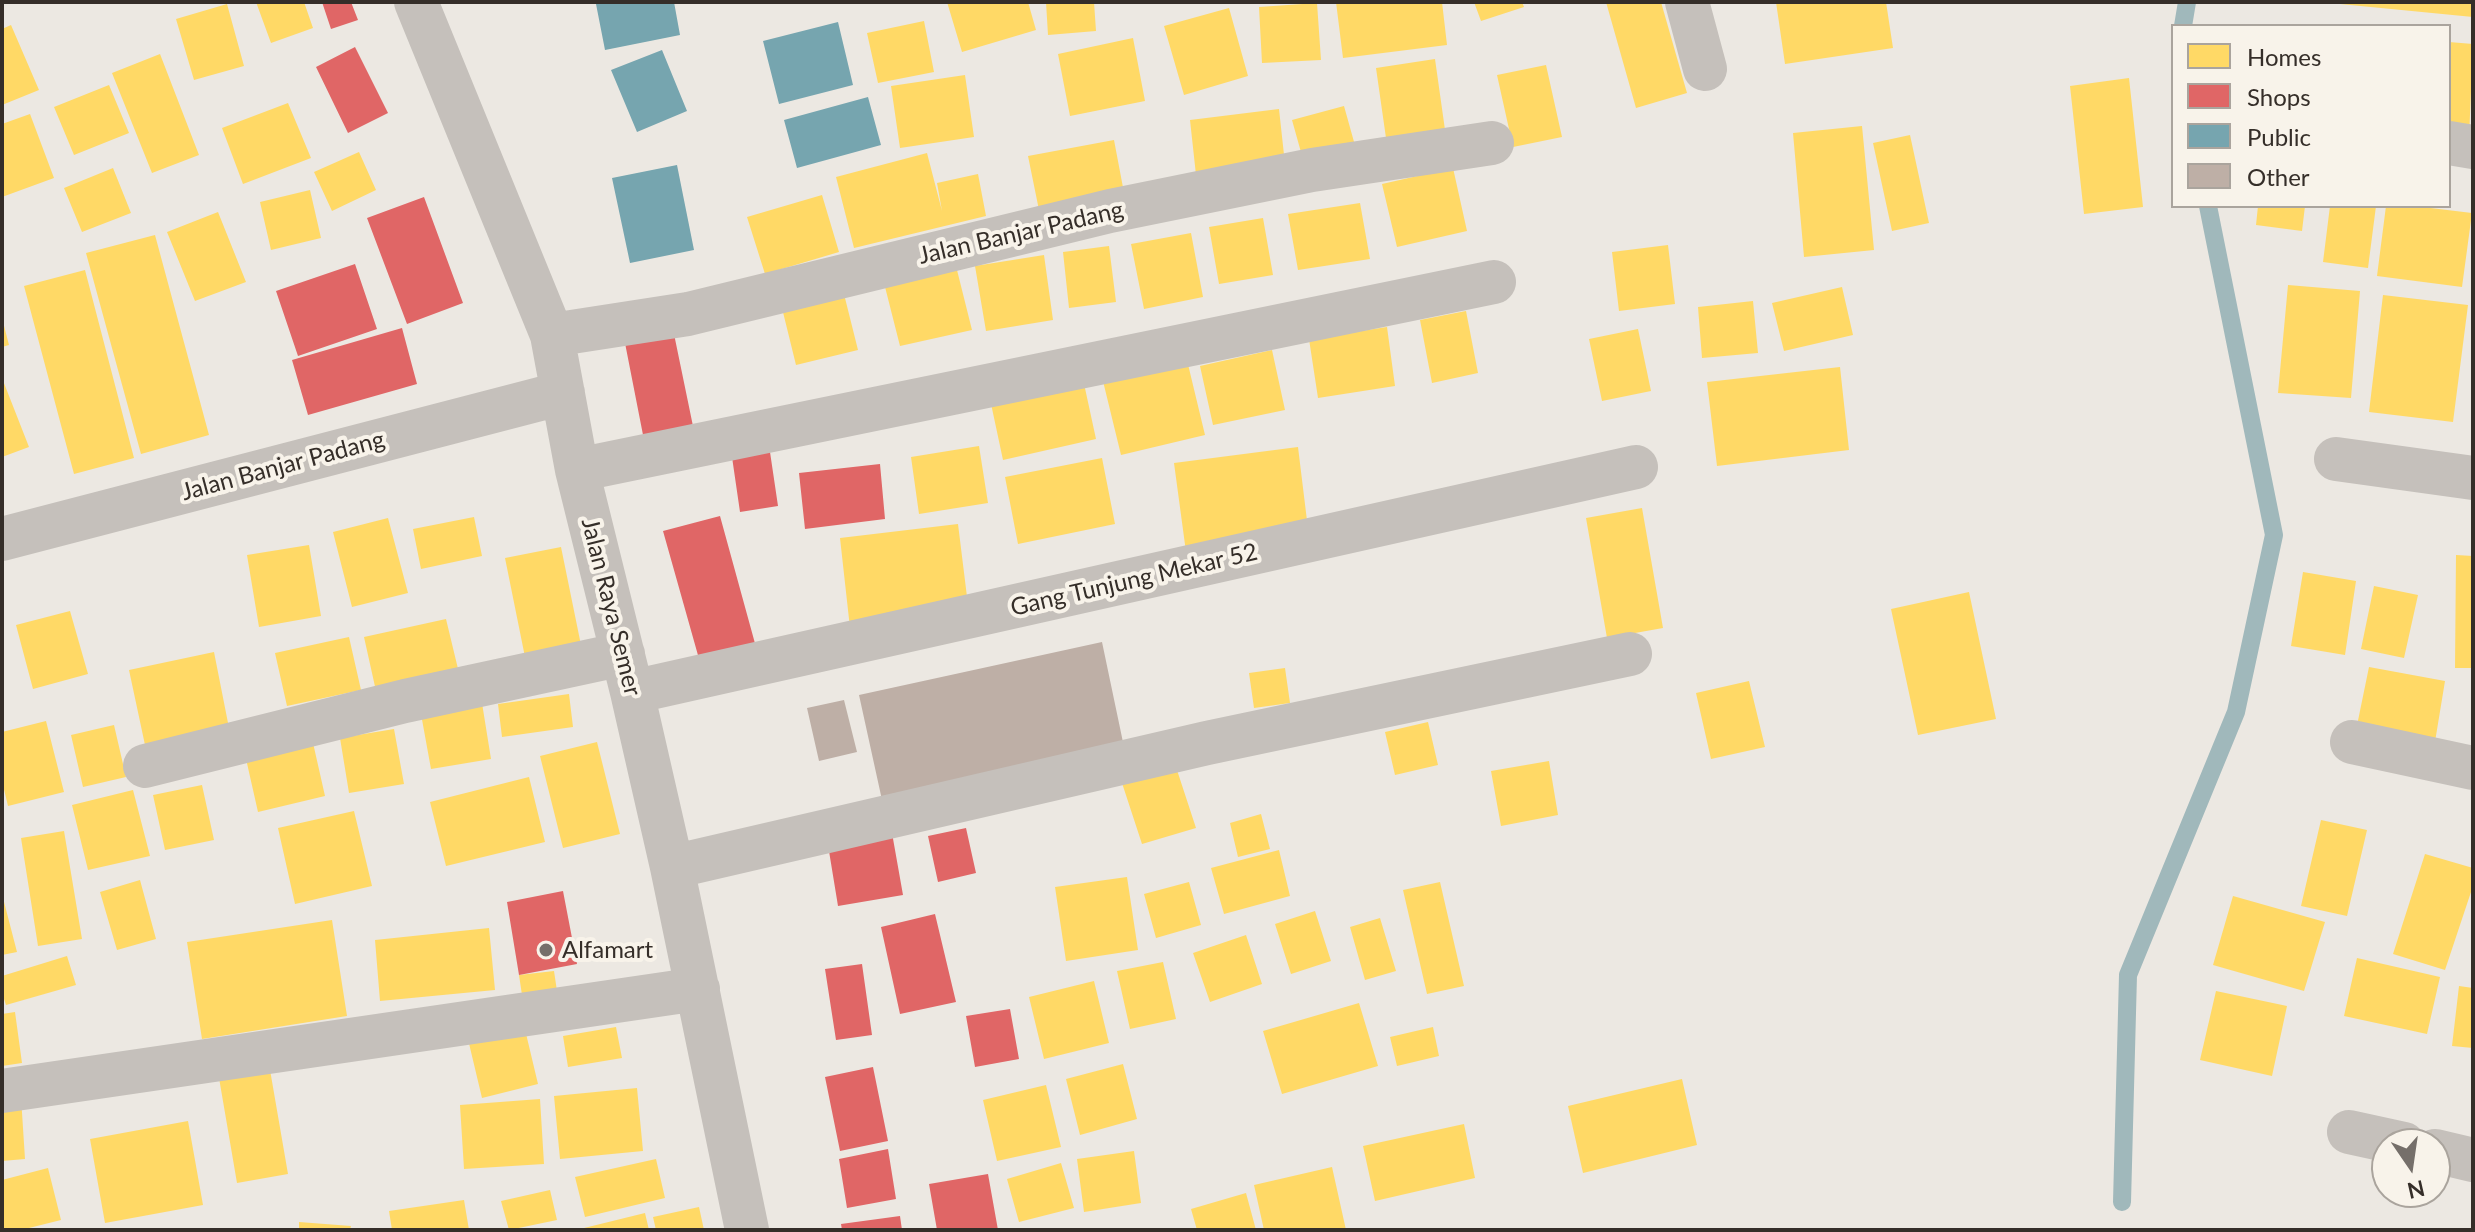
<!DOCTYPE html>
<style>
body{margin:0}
#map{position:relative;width:2475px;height:1232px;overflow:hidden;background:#ece8e2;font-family:Lato,sans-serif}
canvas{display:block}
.frame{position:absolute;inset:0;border:4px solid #352e29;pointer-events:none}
.legend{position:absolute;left:2171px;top:24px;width:280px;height:184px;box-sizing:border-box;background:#f8f3ea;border:2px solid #aaa49d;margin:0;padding:10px 14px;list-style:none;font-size:24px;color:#352e29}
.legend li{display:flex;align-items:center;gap:16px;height:40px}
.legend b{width:40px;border:2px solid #aaa49d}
.north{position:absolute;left:2371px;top:1128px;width:80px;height:80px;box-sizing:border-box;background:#f8f3ea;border:2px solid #aaa49d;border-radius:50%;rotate:167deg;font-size:22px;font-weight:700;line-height:32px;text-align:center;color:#352e29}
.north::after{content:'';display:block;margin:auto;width:28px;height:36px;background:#756f6a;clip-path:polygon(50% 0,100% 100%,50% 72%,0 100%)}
</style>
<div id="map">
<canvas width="2475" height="1232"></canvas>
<div class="frame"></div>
<ul class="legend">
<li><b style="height:22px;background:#ffd966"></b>Homes</li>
<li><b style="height:22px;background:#e06666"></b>Shops</li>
<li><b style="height:22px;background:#76a5af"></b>Public</li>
<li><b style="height:22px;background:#beafa6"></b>Other</li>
</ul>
<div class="north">N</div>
</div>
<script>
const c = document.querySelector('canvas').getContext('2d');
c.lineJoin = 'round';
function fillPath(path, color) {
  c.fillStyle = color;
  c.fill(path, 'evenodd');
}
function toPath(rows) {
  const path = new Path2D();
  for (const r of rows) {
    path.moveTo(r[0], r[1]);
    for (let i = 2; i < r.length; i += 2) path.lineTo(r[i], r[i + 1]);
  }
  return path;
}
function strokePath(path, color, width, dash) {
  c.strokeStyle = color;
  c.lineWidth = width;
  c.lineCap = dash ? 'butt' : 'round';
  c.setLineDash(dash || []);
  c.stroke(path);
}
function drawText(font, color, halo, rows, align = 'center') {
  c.font = font + ' Lato,sans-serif';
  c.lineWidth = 8;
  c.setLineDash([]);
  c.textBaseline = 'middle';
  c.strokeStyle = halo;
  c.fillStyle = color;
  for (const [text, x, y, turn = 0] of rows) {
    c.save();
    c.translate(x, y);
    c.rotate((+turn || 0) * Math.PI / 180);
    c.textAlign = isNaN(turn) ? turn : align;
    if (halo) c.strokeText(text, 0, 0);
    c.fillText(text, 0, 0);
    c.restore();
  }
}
const homes = toPath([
 [256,2,304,2,313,28,271,43],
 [947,2,1028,2,1036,30,962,52],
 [1046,2,1094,2,1096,31,1048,35],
 [1336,2,1442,2,1447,45,1343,58],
 [1474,2,1522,2,1524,7,1481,21],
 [1606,2,1661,2,1687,93,1636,108],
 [1776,2,1886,2,1893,48,1785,64],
 [2340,2,2473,2,2473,17,2340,4],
 [1317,3,1321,60,1262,63,1259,7],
 [227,4,244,66,194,80,176,19],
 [1229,8,1248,76,1184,95,1164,26],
 [924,21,934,72,878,83,867,33],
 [11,25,39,90,2,105,2,29],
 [1133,38,1145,101,1070,116,1058,54],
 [2449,42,2473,44,2469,138,2449,137],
 [160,54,199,155,152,173,112,73],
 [1435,59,1446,137,1387,145,1376,68],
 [1546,65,1562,137,1513,147,1497,75],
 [965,75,974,137,900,148,891,86],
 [2129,78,2143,207,2084,214,2070,86],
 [109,85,129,133,74,155,54,107],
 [288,103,311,158,243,184,222,128],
 [1344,106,1356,149,1304,163,1292,120],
 [1279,109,1285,164,1196,175,1190,120],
 [30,114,54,178,2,197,2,124],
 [1862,126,1874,250,1804,257,1793,133],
 [1910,135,1929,223,1892,231,1873,143],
 [1114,140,1125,198,1040,215,1028,156],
 [359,152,376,190,332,211,314,172],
 [927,153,942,211,937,183,978,174,986,216,854,248,836,177],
 [113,168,131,213,82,232,64,188],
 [1453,168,1467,231,1397,247,1382,184],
 [310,190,321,238,271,250,260,202],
 [822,195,839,252,765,274,747,217],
 [1360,203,1370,259,1298,270,1288,214],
 [2258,206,2305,206,2302,231,2256,225],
 [2330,206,2376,206,2368,268,2323,262],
 [2386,206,2414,206,2472,213,2462,287,2377,276],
 [218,212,246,282,195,301,167,232],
 [1263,218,1273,275,1219,284,1209,227],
 [1191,233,1203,297,1144,309,1131,244],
 [155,235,209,435,141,454,86,253],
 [1668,245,1675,304,1619,311,1612,252],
 [1109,246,1116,302,1069,308,1063,252],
 [1044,255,1053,320,986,331,975,266],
 [954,258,972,330,900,346,882,275],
 [85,270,134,458,74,474,24,286],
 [2288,285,2360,291,2351,398,2278,393],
 [1842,287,1853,335,1784,351,1772,303],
 [843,290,858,350,796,365,781,304],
 [2383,295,2468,305,2453,422,2369,412],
 [1753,301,1758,353,1702,358,1698,307],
 [1466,311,1478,373,1432,383,1420,320],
 [2,318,9,345,2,347],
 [1387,327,1395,386,1318,398,1309,339],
 [1638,329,1651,391,1602,401,1589,339],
 [1272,350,1285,410,1213,425,1200,366],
 [1186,356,1205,435,1121,455,1102,377],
 [1840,367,1849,450,1717,466,1707,382],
 [2,378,29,447,2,457],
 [1083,379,1096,439,1003,460,990,399],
 [979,446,988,503,919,514,911,457],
 [1298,447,1309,537,1186,552,1174,463],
 [1102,458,1115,524,1018,544,1005,477],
 [1642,508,1663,628,1607,638,1586,518],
 [474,517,482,556,421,569,413,529],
 [388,518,408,593,352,607,333,532],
 [958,524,969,613,850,628,840,538],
 [309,545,321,616,259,627,247,555],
 [561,547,582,650,526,662,505,558],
 [2456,555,2473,556,2473,668,2455,668],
 [2303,572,2356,581,2345,655,2291,646],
 [2374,586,2418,595,2404,658,2361,649],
 [1969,592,1996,719,1918,735,1891,609],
 [70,611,88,674,33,689,16,625],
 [446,619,459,673,376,691,364,637],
 [349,637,361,690,287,706,275,653],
 [214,652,229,728,145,745,129,670],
 [2369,667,2445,681,2433,754,2354,740],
 [1285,668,1290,703,1254,708,1249,673],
 [1749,681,1765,747,1711,759,1696,693],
 [569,694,573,727,502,737,498,704],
 [482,703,491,759,431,769,421,714],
 [46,721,64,792,8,806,2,781,2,732],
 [1428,722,1438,765,1395,775,1385,732],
 [114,725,126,777,83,787,71,735],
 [394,729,404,784,349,793,340,738],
 [311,734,325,796,258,812,244,750],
 [597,742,620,834,563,848,540,756],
 [1549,761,1558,815,1501,826,1491,771],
 [1176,767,1196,828,1142,844,1122,783],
 [529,777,545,842,446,866,430,802],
 [202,785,214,840,165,850,153,795],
 [133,790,150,856,88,870,72,805],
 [354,811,372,886,295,904,278,828],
 [1261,814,1270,849,1238,857,1230,823],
 [2321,820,2367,830,2347,916,2301,906],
 [64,831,82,939,38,946,21,838],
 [1279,850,1290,896,1224,914,1211,868],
 [2425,854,2473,868,2473,886,2445,970,2393,954],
 [1127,877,1138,950,1066,961,1055,887],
 [140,880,156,939,117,950,100,892],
 [1189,882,1201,925,1156,938,1144,894],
 [1440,882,1464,986,1427,994,1403,890],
 [2,894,17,952,2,955],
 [2233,896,2325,922,2304,991,2213,965],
 [1315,911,1331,961,1291,974,1275,924],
 [1380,918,1396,971,1365,980,1350,927],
 [332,920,347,1016,202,1039,187,942],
 [489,928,495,990,380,1001,375,940],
 [1246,935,1262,984,1210,1002,1193,953],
 [67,956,76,985,6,1005,2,993,2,976],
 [2357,958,2440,977,2427,1034,2344,1016],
 [1163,962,1176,1019,1130,1029,1117,971],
 [554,971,557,991,522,995,519,975],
 [1094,981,1109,1043,1044,1059,1029,997],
 [2459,986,2473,988,2473,1048,2452,1046],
 [2216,991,2287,1006,2272,1076,2200,1060],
 [1359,1003,1378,1066,1282,1094,1263,1031],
 [15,1012,22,1063,2,1066,2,1014],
 [523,1021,538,1084,482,1098,467,1035],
 [616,1027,622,1058,568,1067,563,1036],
 [1433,1027,1439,1056,1397,1066,1390,1037],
 [269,1064,288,1174,237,1183,218,1072],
 [1123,1064,1137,1119,1080,1135,1066,1079],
 [1682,1079,1697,1145,1583,1173,1568,1106],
 [1046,1085,1061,1147,997,1161,983,1100],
 [637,1088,643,1151,560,1159,554,1096],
 [21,1097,25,1159,2,1161,2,1098],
 [540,1099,544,1164,464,1169,460,1105],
 [188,1121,203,1205,105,1223,90,1139],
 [1464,1124,1475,1178,1375,1201,1363,1146],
 [1134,1151,1141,1203,1084,1212,1077,1159],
 [656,1159,665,1198,585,1217,575,1177],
 [1061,1163,1074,1208,1019,1222,1007,1179],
 [1332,1167,1346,1230,1264,1230,1254,1185],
 [48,1168,61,1220,21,1230,2,1230,2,1180],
 [550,1190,557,1220,509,1230,501,1201],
 [1246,1193,1256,1230,1197,1230,1191,1209],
 [464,1200,469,1230,392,1230,389,1211],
 [699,1207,704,1230,656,1230,653,1217],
 [645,1213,649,1230,581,1230,580,1229],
 [299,1222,351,1226,350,1230,299,1230]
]);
const shops = toPath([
 [322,2,351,2,358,20,331,29],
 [355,47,388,113,348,133,316,67],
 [424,197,463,303,407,324,367,218],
 [355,264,377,329,298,356,276,291],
 [402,328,417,384,308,415,292,360],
 [674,334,694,431,644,440,625,343],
 [770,452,778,506,740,512,732,457],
 [880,464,885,519,805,529,799,473],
 [720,516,759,658,703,673,663,531],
 [966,828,976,873,938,882,928,836],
 [892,833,903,895,838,906,828,845],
 [563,891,577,964,519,975,507,902],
 [935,914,956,1002,900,1014,881,927],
 [862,964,872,1035,836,1040,825,969],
 [1010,1009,1019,1059,975,1067,966,1016],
 [873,1067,888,1141,840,1151,825,1077],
 [888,1149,896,1199,847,1208,839,1159],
 [988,1174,998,1230,937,1230,929,1184],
 [900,1216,902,1230,842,1230,841,1224]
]);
const public = toPath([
 [608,2,674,2,680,35,605,50,596,4],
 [838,22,853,85,779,104,763,41],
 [662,50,687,111,637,132,611,70],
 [868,97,881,145,797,168,784,120],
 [677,165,694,250,630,263,612,178]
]);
const stream = toPath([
 [2183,26,2187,2],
 [2122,1202,2128,975,2236,712,2274,535,2208,206]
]);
const building = toPath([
 [1102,642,1124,747,882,800,859,695],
 [844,700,857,752,819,761,807,708]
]);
const minor = toPath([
 [416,2,552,335,577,470,632,692,672,867,747,1230],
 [1687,2,1705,69],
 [2449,143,2473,147],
 [552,335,688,314,1110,211,1312,170,1492,143],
 [2336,459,2473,478],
 [577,470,1494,282],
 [2,539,563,393],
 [632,692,1636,467],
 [2352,742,2473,768],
 [145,766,405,701,623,654],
 [672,867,1207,743,1630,654],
 [2,1091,698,989],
 [2349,1132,2404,1144],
 [2435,1151,2473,1160]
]);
const markers = [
 [546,950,8,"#756f6a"]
];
const streetNames = [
 ["Jalan Banjar Padang",1021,233,-13],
 ["Jalan Banjar Padang",283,466,-15],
 ["Gang Tunjung Mekar 52",1134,580,-13],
 ["Jalan Raya Semer",611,607,76]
];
const poiNames = [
 ["Alfamart",562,950]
];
fillPath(homes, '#ffd966');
fillPath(shops, '#e06666');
fillPath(public, '#76a5af');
strokePath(stream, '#a0b8bb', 18);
fillPath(building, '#beafa6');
strokePath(minor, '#c5c0bb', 44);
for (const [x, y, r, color] of markers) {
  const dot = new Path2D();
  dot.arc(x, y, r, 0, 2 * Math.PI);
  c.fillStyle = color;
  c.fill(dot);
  strokePath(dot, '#f8f3ea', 3);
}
drawText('24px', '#352e29', '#f8f3ea', streetNames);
drawText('24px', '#352e29', '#f8f3ea', poiNames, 'left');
</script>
